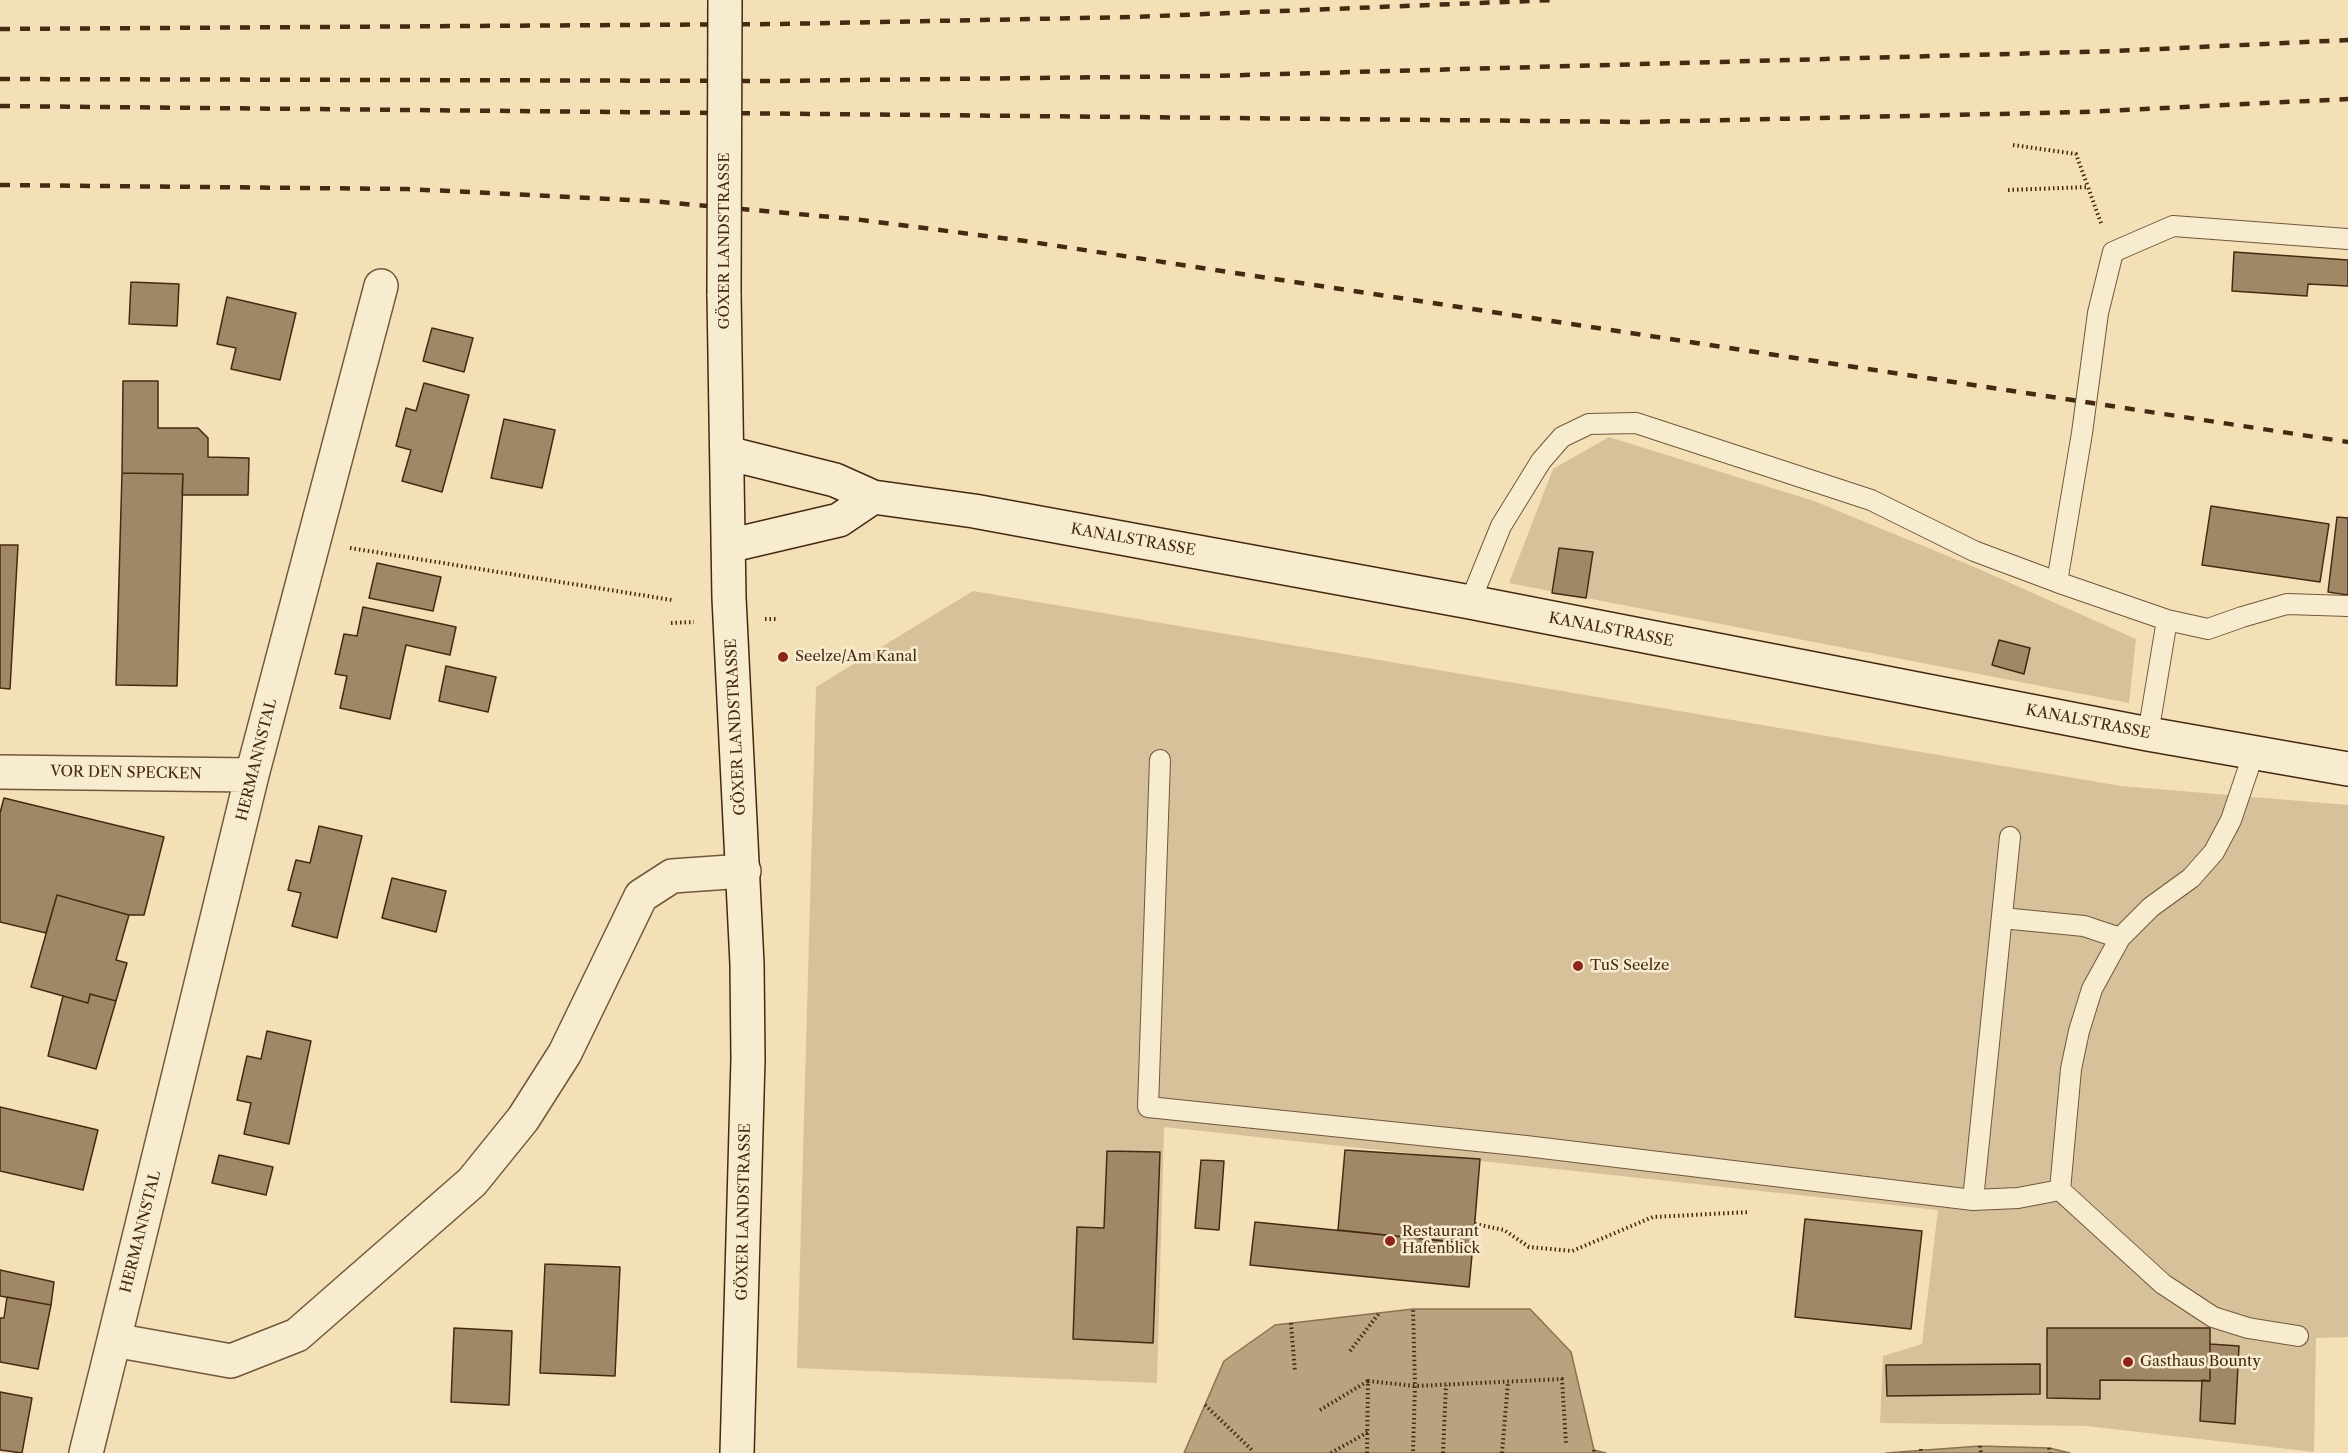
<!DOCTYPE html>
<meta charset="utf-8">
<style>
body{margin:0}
canvas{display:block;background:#f3e0b6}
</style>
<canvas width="2348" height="1453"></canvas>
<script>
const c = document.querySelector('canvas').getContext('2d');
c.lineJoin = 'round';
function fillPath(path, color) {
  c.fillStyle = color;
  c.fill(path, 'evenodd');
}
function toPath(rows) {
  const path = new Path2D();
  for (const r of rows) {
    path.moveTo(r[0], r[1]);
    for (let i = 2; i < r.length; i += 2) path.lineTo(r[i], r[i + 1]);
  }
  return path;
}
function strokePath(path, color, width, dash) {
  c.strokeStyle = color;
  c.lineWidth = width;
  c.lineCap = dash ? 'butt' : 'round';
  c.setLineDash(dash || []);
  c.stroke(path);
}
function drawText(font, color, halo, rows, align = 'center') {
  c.font = font + ' "Libre Caslon Text",serif';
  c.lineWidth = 5;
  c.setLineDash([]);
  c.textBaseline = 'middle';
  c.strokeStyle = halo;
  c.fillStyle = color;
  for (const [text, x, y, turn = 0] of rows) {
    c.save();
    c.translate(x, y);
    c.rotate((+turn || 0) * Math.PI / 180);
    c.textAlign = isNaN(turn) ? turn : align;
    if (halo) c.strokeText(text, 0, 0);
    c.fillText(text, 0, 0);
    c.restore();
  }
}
const green = toPath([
 [1609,437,1814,501,1972,566,2136,639,2129,703,1509,583,1553,469],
 [973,591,2121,786,2348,805,2348,1337,2316,1338,2314,1452,2086,1426,1880,1423,1883,1356,1922,1344,1938,1210,1164,1127,1157,1383,797,1368,816,687]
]);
const water = toPath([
 [1413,1309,1530,1309,1571,1352,1594,1450,1606,1453,1184,1453,1224,1361,1275,1325,1413,1309],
 [1980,1446,2049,1448,2070,1453,1886,1453,1980,1446]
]);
const building = toPath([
 [2234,252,2348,260,2348,286,2308,284,2307,296,2232,291,2234,252],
 [131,282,179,284,177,326,129,324,131,282],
 [227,297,296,313,280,380,231,369,236,348,217,344,227,297],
 [432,328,473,338,464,372,423,361,432,328],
 [123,381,158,381,158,428,198,428,208,438,208,457,249,458,248,495,182,495,183,474,122,473,123,381],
 [424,383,469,395,442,492,402,481,411,450,396,446,406,408,416,411,424,383],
 [504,419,555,430,542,488,491,478,504,419],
 [122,473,183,474,177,686,116,685,122,473],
 [2211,506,2329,524,2320,582,2202,565,2211,506],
 [2337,517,2348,518,2348,595,2328,592,2337,517],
 [0,545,18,545,10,689,0,688,0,545],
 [1559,548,1593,552,1586,598,1552,593,1559,548],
 [377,563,441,577,433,611,369,598,377,563],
 [363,607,456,627,450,655,406,645,390,719,340,708,347,676,335,674,344,634,357,636,363,607],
 [1999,640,2030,648,2024,674,1992,665,1999,640],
 [446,666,496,677,488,712,439,701,446,666],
 [4,798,164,837,144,915,129,915,57,895,46,933,0,922,0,813,4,798],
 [319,826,362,836,337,938,292,926,301,893,288,890,296,860,310,863,319,826],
 [392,878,446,891,436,932,382,918,392,878],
 [57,895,129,915,116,960,127,963,116,1001,90,994,88,1003,31,987,57,895],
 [90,994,116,1001,96,1069,48,1056,63,996,88,1003,90,994],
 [267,1031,311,1041,289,1144,244,1134,251,1103,237,1100,247,1056,261,1059,267,1031],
 [0,1107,98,1130,83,1190,0,1171,0,1107],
 [1345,1150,1480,1159,1473,1244,1338,1230,1345,1150],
 [1107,1151,1160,1152,1153,1343,1073,1339,1077,1227,1104,1228,1107,1151],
 [219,1155,273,1167,266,1195,212,1183,219,1155],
 [1201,1160,1224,1161,1219,1230,1195,1228,1201,1160],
 [1805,1219,1922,1231,1911,1329,1795,1317,1805,1219],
 [1255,1222,1473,1244,1469,1287,1250,1265,1255,1222],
 [545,1264,620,1267,615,1376,540,1373,545,1264],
 [0,1270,54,1282,51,1305,0,1296,0,1270],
 [7,1297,51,1305,38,1369,0,1362,0,1318,4,1318,7,1297],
 [454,1328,512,1331,509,1405,451,1402,454,1328],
 [2047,1328,2210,1328,2210,1381,2100,1380,2100,1399,2047,1398,2047,1328],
 [2210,1344,2239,1346,2235,1424,2200,1421,2202,1380,2210,1381,2210,1344],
 [2040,1364,2040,1394,1887,1396,1886,1365,2040,1364],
 [0,1392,32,1398,22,1453,0,1450,0,1392]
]);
const path = toPath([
 [2013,145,2076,154,2088,187],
 [2008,190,2088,187,2102,226],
 [350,548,672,600],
 [765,619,776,619],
 [671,623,694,622],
 [1475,1224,1504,1230,1529,1247,1572,1251,1653,1217,1750,1212],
 [1291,1323,1295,1372],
 [1350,1351,1380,1312],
 [1205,1405,1253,1451],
 [1320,1410,1368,1381],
 [1980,1446,1981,1453],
 [2049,1448,2050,1453],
 [1921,1449,1921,1453],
 [1594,1450,1594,1453],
 [1413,1451,1415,1386,1562,1379,1566,1444],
 [1331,1453,1368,1432],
 [1367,1453,1368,1381,1415,1386,1413,1309],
 [1443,1453,1446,1385],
 [1502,1453,1508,1382]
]);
const lane = toPath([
 [2057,582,2167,620,2148,734],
 [1470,602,1501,526,1541,461,1562,437,1589,424,1636,423,1871,500,1974,551,2057,582,2082,433,2098,313,2113,252,2173,226,2348,239],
 [2167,620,2208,629,2242,617,2287,604,2348,606],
 [1160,760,1148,1107,1526,1146,1973,1200,2018,1198,2060,1190],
 [2002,918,2084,926,2120,938],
 [2060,1190,2071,1069,2079,1031,2092,989,2120,938,2151,907,2191,878,2214,852,2231,820,2254,752],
 [2060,1190,2163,1284,2213,1317,2248,1328,2298,1336],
 [1973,1200,2010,837]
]);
const street = toPath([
 [381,286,252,775,114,1340,231,1361,297,1335,472,1182,523,1119,565,1053,641,896,672,876,744,871],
 [0,772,252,775],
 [86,1453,114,1340]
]);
const secondary = toPath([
 [724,294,729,598,747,964,748,1059,737,1453],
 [727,453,835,480,873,497,974,511,1470,602,2148,734,2348,769],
 [728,546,839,520,873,497]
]);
const rail = toPath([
 [0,29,781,24,1132,17,1554,0],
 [0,79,771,81,1209,76,2115,51,2348,40],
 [0,106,1641,122,2083,112,2348,99],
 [0,185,407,189,651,201,854,219,1025,241,2348,442]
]);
const secondaryBridge = toPath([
 [724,294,725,0]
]);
const markers = [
 [783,657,6,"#8f2418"],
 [1578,966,6,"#8f2418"],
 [1390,1241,6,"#8f2418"],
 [2128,1362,6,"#8f2418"]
];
const streetNames = [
 ["GÖXER LANDSTRASSE",725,241,-90],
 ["KANALSTRASSE",1133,540,10],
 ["KANALSTRASSE",1611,630,11],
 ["KANALSTRASSE",2088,722,11],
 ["GÖXER LANDSTRASSE",736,727,-93],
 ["HERMANNSTAL",257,760,-76],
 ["VOR DEN SPECKEN",126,773,1],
 ["GÖXER LANDSTRASSE",744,1212,-89],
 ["HERMANNSTAL",141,1232,-76]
];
const poiNames = [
 ["Seelze/Am Kanal",795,657],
 ["TuS Seelze",1590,966],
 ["Restaurant",1402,1232],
 ["Hafenblick",1402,1249],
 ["Gasthaus Bounty",2140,1362]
];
fillPath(green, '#d6c19a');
fillPath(water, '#b9a27e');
strokePath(water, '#8b7253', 1.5);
fillPath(building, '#a08867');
strokePath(building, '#472912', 1.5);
strokePath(lane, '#72573b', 22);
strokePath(street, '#72573b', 36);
strokePath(secondary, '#472912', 36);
strokePath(path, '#472912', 4, [1.5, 3]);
strokePath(lane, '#f7ebd0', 20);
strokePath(street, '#f7ebd0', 33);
strokePath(secondary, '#f7ebd0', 33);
strokePath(rail, '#472912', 4.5, [10, 10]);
strokePath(secondaryBridge, '#472912', 36, []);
strokePath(secondaryBridge, '#f7ebd0', 33);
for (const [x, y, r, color] of markers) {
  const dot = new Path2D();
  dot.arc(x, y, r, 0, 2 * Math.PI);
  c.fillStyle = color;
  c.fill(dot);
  strokePath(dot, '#f7ebd0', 2);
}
drawText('15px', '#472912', '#f7ebd0', streetNames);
drawText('15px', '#472912', '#f7ebd0', poiNames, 'left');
</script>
